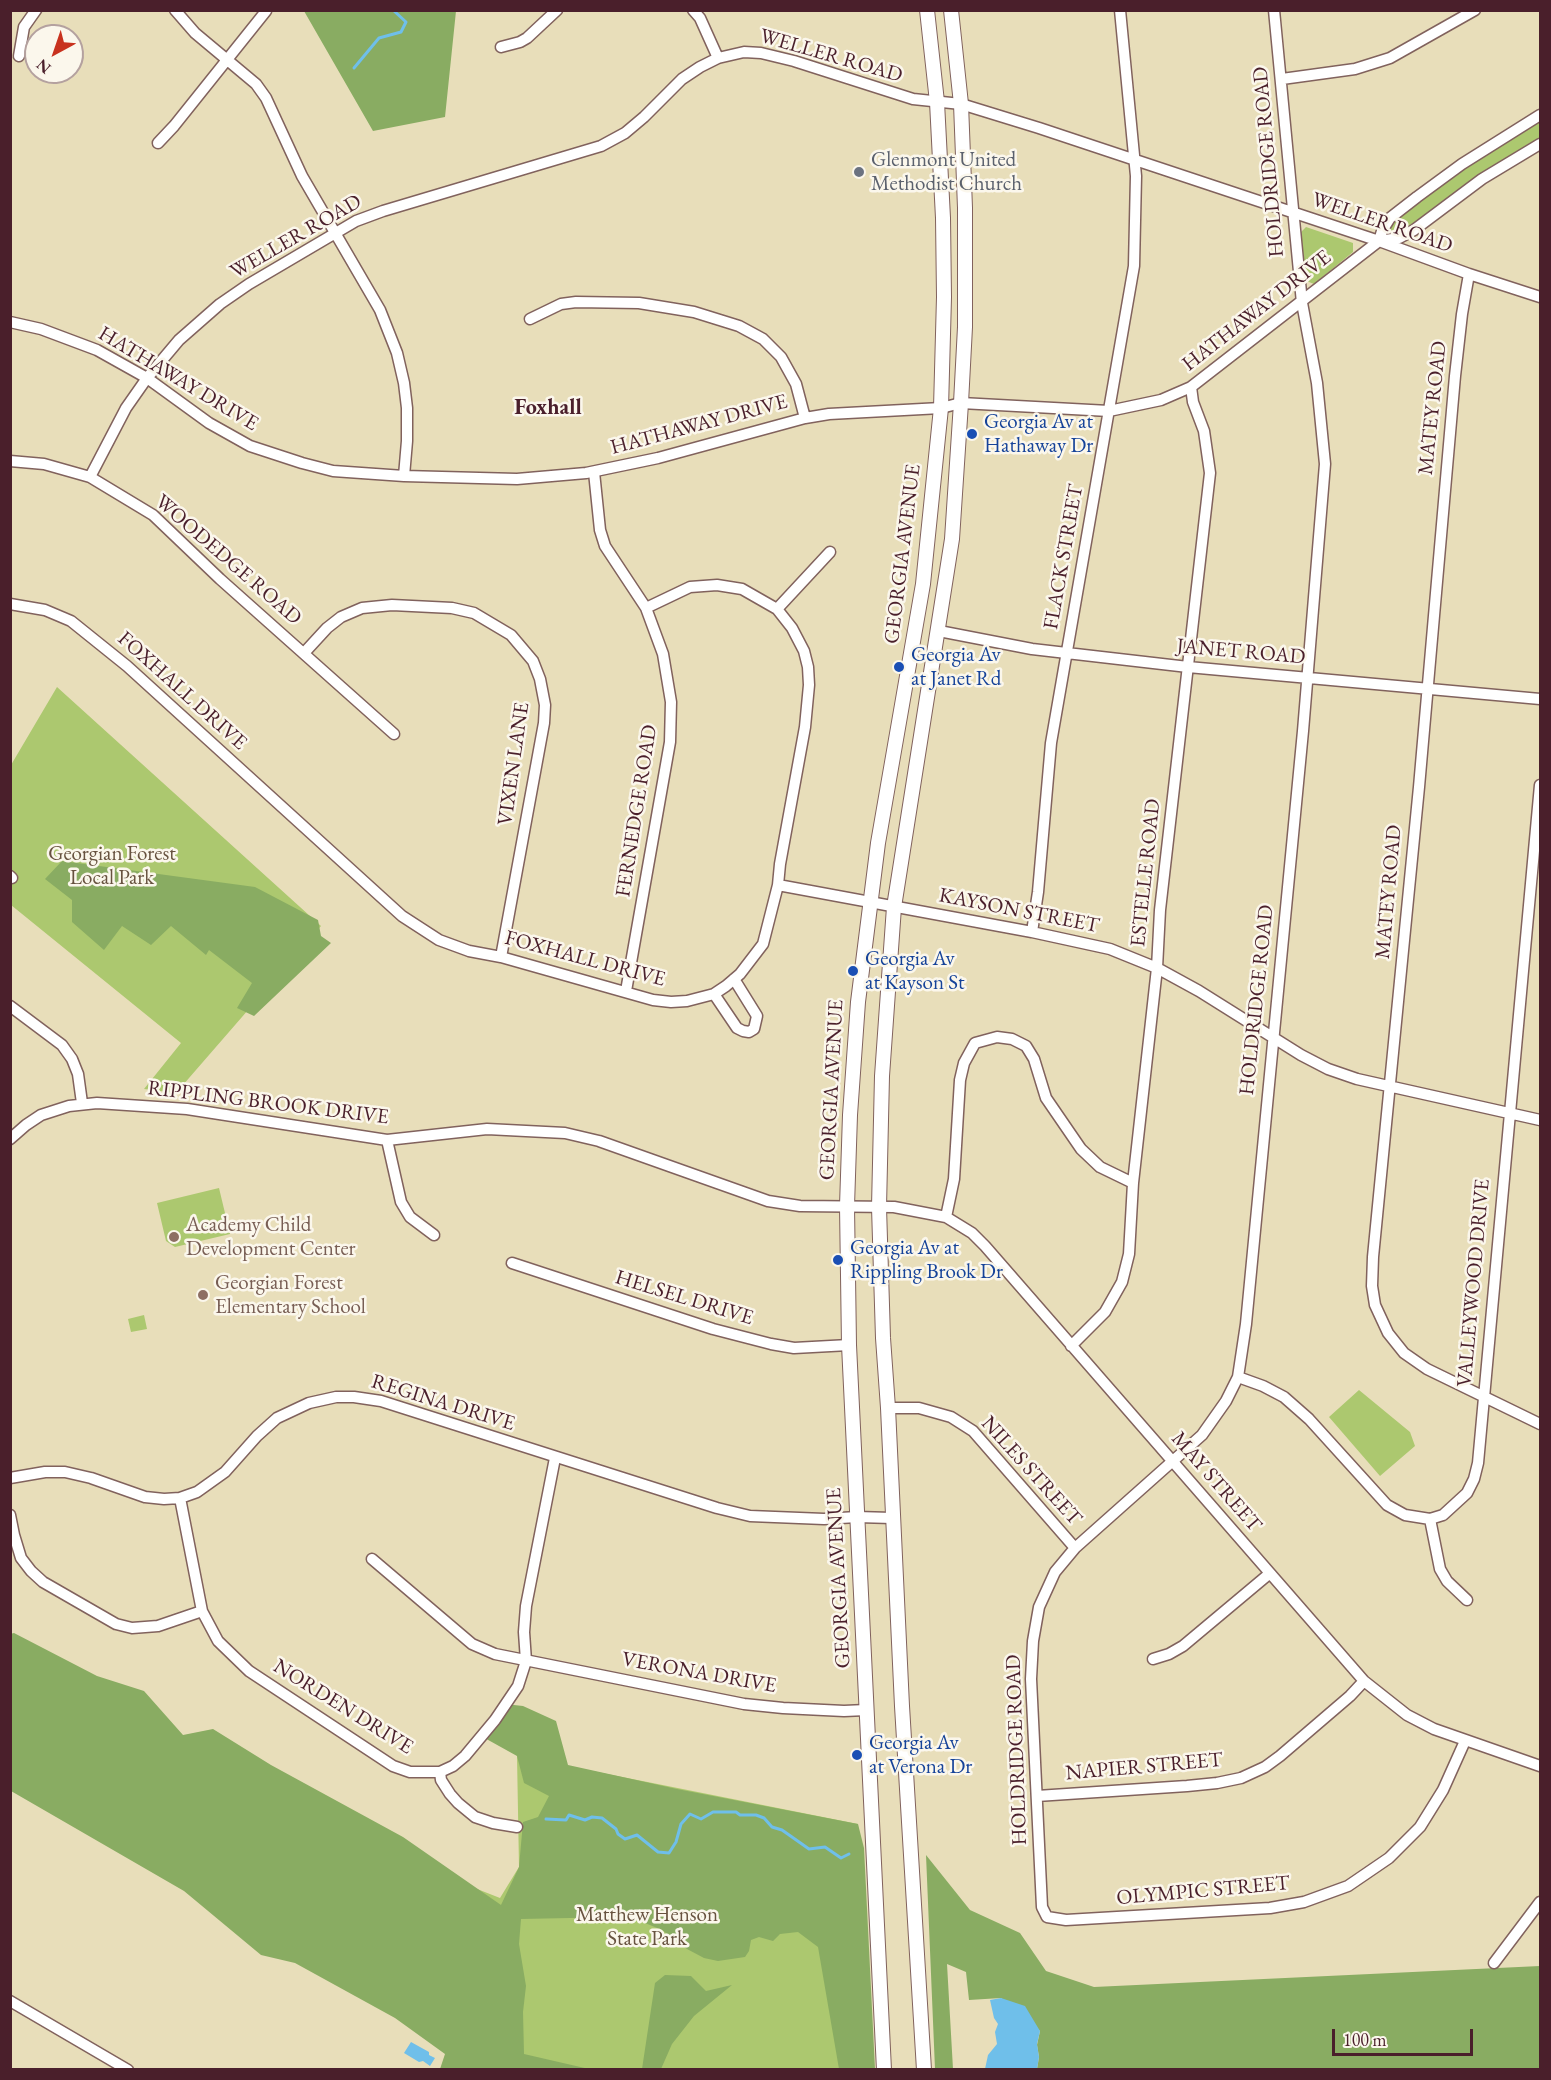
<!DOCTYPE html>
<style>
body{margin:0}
#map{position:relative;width:1551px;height:2080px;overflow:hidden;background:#e8deba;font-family:"EB Garamond",serif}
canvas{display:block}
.frame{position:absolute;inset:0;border:12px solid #4a1f2b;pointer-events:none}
.north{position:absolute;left:24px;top:24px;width:60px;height:60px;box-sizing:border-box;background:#fbf7ec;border:2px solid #b4a19f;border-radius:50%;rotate:220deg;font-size:16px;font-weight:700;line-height:24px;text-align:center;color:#4a1f2b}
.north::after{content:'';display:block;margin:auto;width:21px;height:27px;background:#c8321e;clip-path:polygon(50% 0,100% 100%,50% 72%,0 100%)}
.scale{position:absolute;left:1332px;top:2029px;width:141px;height:27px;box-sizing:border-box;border:3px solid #4a1f2b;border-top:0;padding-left:8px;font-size:18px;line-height:21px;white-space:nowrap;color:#4a1f2b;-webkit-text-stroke:4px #fbf7ec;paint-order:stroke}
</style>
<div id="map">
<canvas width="1551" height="2080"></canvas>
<div class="frame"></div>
<div class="north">N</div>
<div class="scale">100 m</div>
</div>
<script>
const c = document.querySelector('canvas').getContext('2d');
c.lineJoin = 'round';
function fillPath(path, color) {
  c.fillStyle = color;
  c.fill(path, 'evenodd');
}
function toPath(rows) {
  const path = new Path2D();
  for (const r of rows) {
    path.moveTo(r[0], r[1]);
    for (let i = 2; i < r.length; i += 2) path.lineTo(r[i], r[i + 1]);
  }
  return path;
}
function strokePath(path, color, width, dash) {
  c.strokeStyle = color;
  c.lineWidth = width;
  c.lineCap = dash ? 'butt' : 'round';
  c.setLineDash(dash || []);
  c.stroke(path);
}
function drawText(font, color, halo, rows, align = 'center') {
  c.font = font + ' "EB Garamond",serif';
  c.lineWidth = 5;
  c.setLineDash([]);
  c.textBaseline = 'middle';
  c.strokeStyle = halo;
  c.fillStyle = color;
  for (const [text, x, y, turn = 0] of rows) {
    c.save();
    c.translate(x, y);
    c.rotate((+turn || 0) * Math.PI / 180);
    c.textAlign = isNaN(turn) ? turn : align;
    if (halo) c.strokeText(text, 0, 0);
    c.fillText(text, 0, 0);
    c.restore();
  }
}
const green = toPath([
 [1540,121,1540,139,1492,168,1399,233,1390,230,1389,227,1395,221,1440,185,1490,151],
 [1306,227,1353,243,1353,252,1314,284,1304,280,1300,233],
 [57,687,321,926,176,1093,144,1089,181,1043,11,905,11,765],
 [219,1188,230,1234,175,1247,166,1241,157,1203],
 [144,1315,147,1329,131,1332,128,1319],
 [1359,1390,1410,1432,1415,1446,1380,1476,1329,1417],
 [517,1756,858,1824,867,2069,491,2069,243,1776,434,1872,500,1898,519,1867]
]);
const forest = toPath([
 [304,11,456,11,445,117,373,131],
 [62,861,255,887,318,920,321,936,331,943,254,1016,237,1008,252,983,209,950,206,955,171,926,151,945,122,926,104,950,72,922,72,900,45,879],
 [14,1633,97,1676,144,1691,183,1735,213,1729,271,1765,403,1837,501,1905,519,1867,523,1822,538,1817,549,1796,524,1783,517,1756,481,1736,505,1704,523,1706,556,1721,568,1765,677,1789,858,1824,864,1848,875,2069,839,2069,818,1947,798,1932,780,1934,773,1941,759,1937,751,1940,749,1951,745,1957,718,1961,704,1958,687,1949,662,1930,633,1918,619,1917,521,1919,519,1944,526,1986,523,2012,524,2054,589,2069,440,2069,445,2054,395,2018,295,1963,261,1955,184,1891,11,1791,10,1634],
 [926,1855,970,1910,1020,1933,1046,1971,1094,1987,1540,1966,1540,2069,1037,2069,1039,2057,1037,2045,1040,2031,1001,1998,969,2000,966,1972,947,1964,953,2069,935,2069],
 [665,1975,691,1976,706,1991,732,1985,694,2016,672,2044,661,2069,642,2069,655,1983]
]);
const water = toPath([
 [1001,1998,1025,2006,1040,2031,1037,2044,1039,2057,1037,2069,985,2069,988,2055,997,2044,995,2032,998,2024,994,2018,990,2000],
 [411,2042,429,2052,429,2055,435,2058,430,2066,423,2061,419,2062,404,2053]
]);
const stream = toPath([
 [354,68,379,38,401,32,406,22,393,10],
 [546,1819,566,1820,569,1815,585,1820,592,1817,602,1818,616,1829,618,1834,625,1839,637,1835,658,1852,669,1853,676,1842,681,1824,690,1814,701,1819,713,1812,736,1812,740,1815,756,1815,764,1818,772,1827,782,1830,809,1849,825,1847,841,1858,849,1854]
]);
const minor = toPath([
 [175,10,195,33,256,84,266,98,302,176,380,310,397,353,404,383,407,408,407,441,404,476],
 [693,10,700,18,718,58],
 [1274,10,1302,303,1317,383,1325,464,1303,731,1246,1324,1238,1377,1226,1401,1202,1435,1075,1548,1055,1572,1039,1607,1033,1641,1031,1679,1042,1907,1047,1917,1066,1920,1270,1908,1304,1902,1348,1886,1389,1858,1420,1827,1443,1790,1465,1741],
 [501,47,520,42,527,38,557,10],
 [19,56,24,27,36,10],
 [1282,79,1355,69,1390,58,1475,10],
 [158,143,174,126,266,11],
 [1379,241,1382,231,1390,218,1417,197,1462,164,1540,115],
 [1469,274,1462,314,1455,376,1419,787,1373,1257,1372,1286,1375,1305,1388,1333,1404,1353,1427,1369,1540,1424],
 [530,319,561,304,576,302,639,303,694,312,739,326,763,339,781,357,796,384,805,418],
 [10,322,41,329,97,350,147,378,209,423,250,446,302,463,333,471,404,476,517,479,586,473,658,458,805,418,829,414,941,408,961,403,1109,411,1161,400,1191,387,1379,241,1399,238,1414,230,1482,179,1540,144],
 [10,461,44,464,90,477,153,515,220,579,394,734],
 [594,472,600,530,605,546,646,608,663,654,671,702,670,742,626,991],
 [90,477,126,408,147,378,179,340,220,304,249,284,356,221,383,211,601,146,625,133,644,117,682,79,700,67,718,58,744,52,761,53,794,61,913,99,961,104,1039,128,1379,241,1469,274,1540,297],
 [10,604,45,610,71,621,127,666,402,916,439,940,469,951,501,957,653,1000,671,1002,687,1001,714,994,726,986,740,974,763,944,778,885,780,864,805,727,809,685,808,667,804,651,792,628,777,609,742,589,717,585,690,587,646,608],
 [777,609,830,552],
 [939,631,1032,649,1188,667,1540,699],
 [304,653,327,628,341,617,362,608,392,605,452,608,474,613,511,635,533,661,540,679,545,705,544,723,501,957],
 [10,876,12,878],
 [778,885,1032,932,1110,949,1157,968,1199,991,1301,1055,1328,1069,1357,1079,1540,1120],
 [1032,932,1038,892,1051,743,1134,266,1136,176,1120,10],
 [714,994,737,1028,743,1031,749,1032,754,1029,757,1016,734,979],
 [10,1006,62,1045,72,1059,78,1074,82,1103],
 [10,1139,26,1125,41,1115,69,1106,97,1103,187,1109,387,1140,487,1129,565,1133,599,1141,768,1201,800,1206,894,1207,946,1217,972,1233,985,1246,1364,1681,1407,1715,1434,1729,1540,1766],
 [387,1140,401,1202,410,1217,434,1235],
 [946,1217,954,1179,960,1080,964,1063,975,1043,997,1037,1012,1039,1026,1046,1034,1059,1046,1098,1081,1149,1100,1167,1133,1183],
 [512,1263,713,1329,771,1344,794,1348,849,1345],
 [1071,1346,1105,1312,1122,1282,1129,1254,1133,1183,1157,968,1160,910,1210,473,1204,431,1193,402,1191,387],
 [1238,1377,1263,1386,1284,1397,1309,1419,1387,1505,1405,1515,1430,1519,1443,1515,1467,1493,1474,1479,1478,1463,1540,785],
 [888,1408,919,1408,951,1417,973,1431,1075,1548],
 [10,1478,45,1472,65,1472,91,1478,145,1497,164,1499,180,1498,197,1492,225,1472,257,1436,277,1418,309,1403,336,1397,354,1397,381,1401,717,1508,750,1516,824,1519,857,1517,892,1518],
 [180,1498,202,1611,218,1641,249,1671,393,1766,410,1772,440,1772,453,1766,465,1756,495,1720,518,1686,526,1661,524,1632,526,1606,555,1458],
 [10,1515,14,1535,21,1558,31,1571,43,1582,116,1624,132,1628,158,1626,202,1611],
 [1430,1519,1440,1569,1447,1581,1467,1600],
 [372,1559,472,1644,495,1654,744,1704,783,1708,844,1711,866,1710],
 [1153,1659,1169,1654,1183,1646,1269,1574],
 [440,1772,441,1780,450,1794,458,1803,475,1817,493,1823,517,1827],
 [1037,1796,1187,1786,1217,1783,1241,1778,1265,1767,1280,1756,1350,1696,1364,1681],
 [1494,1963,1540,1902],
 [10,2001,128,2070]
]);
const major = toPath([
 [884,2070,849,1345,847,1206,850,1115,858,1002,878,843,923,584,941,408,944,297,943,218,937,102,927,10],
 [924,2070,902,1706,888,1408,883,1338,879,1207,882,1076,894,907,952,539,961,403,965,327,965,208,961,104,951,10]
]);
const markers = [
 [859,172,6,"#6b7280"],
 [972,434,6,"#1a4fb4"],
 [899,667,6,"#1a4fb4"],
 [853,971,6,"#1a4fb4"],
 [174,1237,6,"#8d6e63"],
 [838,1260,6,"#1a4fb4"],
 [203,1295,6,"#8d6e63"],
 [857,1755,6,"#1a4fb4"]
];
const streetNames = [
 ["WELLER ROAD",831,56,16],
 ["HOLDRIDGE ROAD",1269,162,-95],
 ["WELLER ROAD",1382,223,19],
 ["WELLER ROAD",296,237,-30],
 ["HATHAWAY DRIVE",1257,311,-38],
 ["HATHAWAY DRIVE",178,379,31],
 ["MATEY ROAD",1433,408,-84],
 ["HATHAWAY DRIVE",699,425,-15],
 ["GEORGIA AVENUE",903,554,-83],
 ["FLACK STREET",1064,557,-80],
 ["WOODEDGE ROAD",228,560,41],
 ["JANET ROAD",1241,652,5],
 ["FOXHALL DRIVE",182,691,42],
 ["VIXEN LANE",514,764,-82],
 ["FERNEDGE ROAD",637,811,-81],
 ["ESTELLE ROAD",1146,873,-84],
 ["MATEY ROAD",1389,892,-85],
 ["KAYSON STREET",1019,911,11],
 ["FOXHALL DRIVE",585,959,15],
 ["HOLDRIDGE ROAD",1257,1000,-84],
 ["GEORGIA AVENUE",832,1090,-87],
 ["RIPPLING BROOK DRIVE",268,1103,7],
 ["VALLEYWOOD DRIVE",1474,1283,-85],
 ["HELSEL DRIVE",684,1298,17],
 ["REGINA DRIVE",443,1403,17],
 ["NILES STREET",1031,1471,48],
 ["MAY STREET",1216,1482,49],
 ["GEORGIA AVENUE",839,1578,-93],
 ["VERONA DRIVE",699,1673,10],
 ["NORDEN DRIVE",343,1707,32],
 ["HOLDRIDGE ROAD",1017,1750,-92],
 ["NAPIER STREET",1144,1767,-5],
 ["OLYMPIC STREET",1203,1891,-5]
];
const worshipNames = [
 ["Glenmont United",871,160],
 ["Methodist Church",871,184]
];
const transitNames = [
 ["Georgia Av at",984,422],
 ["Hathaway Dr",984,446],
 ["Georgia Av",911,655],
 ["at Janet Rd",911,679],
 ["Georgia Av",865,959],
 ["at Kayson St",865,983],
 ["Georgia Av at",850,1248],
 ["Rippling Brook Dr",850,1272],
 ["Georgia Av",869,1743],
 ["at Verona Dr",869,1767]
];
const parkNames = [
 ["Georgian Forest",112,854],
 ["Local Park",112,878],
 ["Matthew Henson",647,1915],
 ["State Park",647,1939]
];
const educationNames = [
 ["Academy Child",186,1225],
 ["Development Center",186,1249],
 ["Georgian Forest",215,1283],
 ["Elementary School",215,1307]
];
const neighbourhoodNames = [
 ["Foxhall",548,408]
];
fillPath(green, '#acc86f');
fillPath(forest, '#89ac62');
fillPath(water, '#6fbfea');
strokePath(stream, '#6fbfea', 3);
strokePath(minor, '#81625d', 13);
strokePath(major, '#81625d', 16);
strokePath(minor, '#fff', 10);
strokePath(major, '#fff', 14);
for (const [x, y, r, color] of markers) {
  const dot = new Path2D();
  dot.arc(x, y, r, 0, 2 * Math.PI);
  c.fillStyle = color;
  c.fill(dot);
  strokePath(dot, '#fbf7ec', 2);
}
drawText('21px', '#4a1f2b', '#fbf7ec', streetNames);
drawText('21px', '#5b616d', '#fbf7ec', worshipNames, 'left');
drawText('21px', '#164399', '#fbf7ec', transitNames, 'left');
drawText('21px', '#67523f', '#fbf7ec', parkNames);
drawText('21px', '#785e54', '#fbf7ec', educationNames, 'left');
drawText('bold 22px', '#4a1f2b', '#fbf7ec', neighbourhoodNames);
</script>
